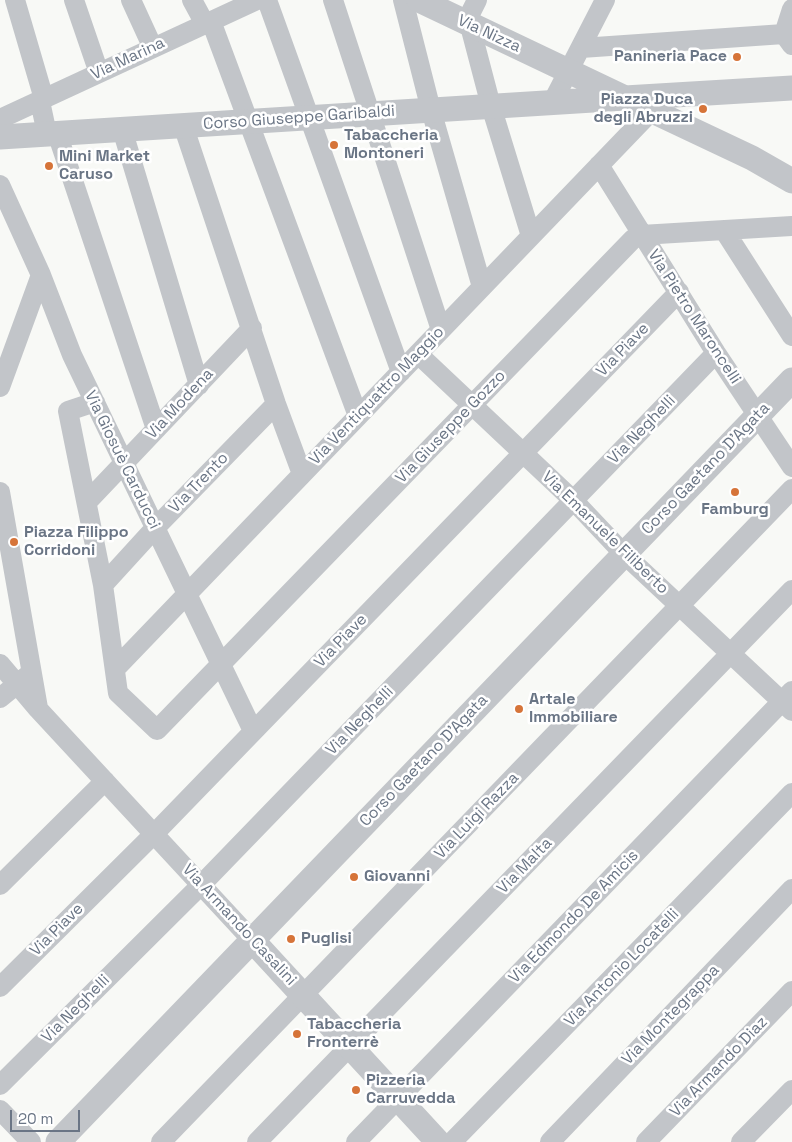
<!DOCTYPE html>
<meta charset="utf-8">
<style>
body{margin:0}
#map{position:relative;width:792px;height:1142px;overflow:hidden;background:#f8f9f6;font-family:"Space Grotesk",sans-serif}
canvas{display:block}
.scale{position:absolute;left:10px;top:1110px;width:70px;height:22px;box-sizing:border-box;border:2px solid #6a7585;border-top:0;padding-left:6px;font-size:15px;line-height:18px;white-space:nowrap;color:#6a7585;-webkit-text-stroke:4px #fff;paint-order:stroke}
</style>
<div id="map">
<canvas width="792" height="1142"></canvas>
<div class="scale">20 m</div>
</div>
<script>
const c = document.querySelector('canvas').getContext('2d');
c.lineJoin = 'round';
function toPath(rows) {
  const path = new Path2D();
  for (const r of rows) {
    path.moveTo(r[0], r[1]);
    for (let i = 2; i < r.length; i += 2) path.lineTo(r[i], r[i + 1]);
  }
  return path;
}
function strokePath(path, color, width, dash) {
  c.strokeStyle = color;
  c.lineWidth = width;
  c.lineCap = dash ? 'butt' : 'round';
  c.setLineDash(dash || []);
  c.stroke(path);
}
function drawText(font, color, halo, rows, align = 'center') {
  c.font = font + ' "Space Grotesk",sans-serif';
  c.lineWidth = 5;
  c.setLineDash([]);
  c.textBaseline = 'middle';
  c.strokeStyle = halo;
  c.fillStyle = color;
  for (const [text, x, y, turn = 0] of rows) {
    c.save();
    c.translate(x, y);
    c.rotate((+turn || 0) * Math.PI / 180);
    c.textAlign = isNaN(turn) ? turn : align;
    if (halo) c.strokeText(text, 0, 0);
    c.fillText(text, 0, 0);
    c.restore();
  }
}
const minor = toPath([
 [15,0,44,99],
 [74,0,99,73],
 [131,0,153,48],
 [192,0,205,24],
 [267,0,401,372],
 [333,0,441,330],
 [403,0,431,110,482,287],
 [211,21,358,416],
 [465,24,477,0],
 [470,26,491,106,531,236],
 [784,34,792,9],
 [581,48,784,34,792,45],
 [40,101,47,134],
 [552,103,605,0],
 [0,119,257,0],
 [183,125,276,404,302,474],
 [122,129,199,385],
 [57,133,156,429],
 [599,165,716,353,792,467],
 [0,185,41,275,72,355,253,731],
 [724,230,792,336],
 [418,354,574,501,623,553,792,711],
 [0,387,41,275],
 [95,402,68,411,103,585,118,693,157,730,633,239,641,235,792,226],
 [0,492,38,708],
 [87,502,252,328],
 [103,585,155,528,276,404],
 [0,664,38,709,252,940],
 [115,669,661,101],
 [0,698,27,676],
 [0,885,105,781],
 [0,987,154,834,679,292],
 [0,1085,201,885,716,353],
 [0,1110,31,1142],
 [161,1142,792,489],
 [257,1142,792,590],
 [356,1142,792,691],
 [452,1142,792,793],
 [550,1142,792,889],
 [646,1142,792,991],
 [741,1142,792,1090]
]);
const tertiary = toPath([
 [419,0,625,98,792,88],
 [0,137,625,98,752,158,792,181],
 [252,940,438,1142],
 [58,1142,792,380]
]);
const markers = [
 [737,57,5,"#d67439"],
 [703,109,5,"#d67439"],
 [334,145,5,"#d67439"],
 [49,166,5,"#d67439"],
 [735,492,5,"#d67439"],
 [14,542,5,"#d67439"],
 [519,709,5,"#d67439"],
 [354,877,5,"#d67439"],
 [291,939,5,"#d67439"],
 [297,1034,5,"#d67439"],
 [356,1090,5,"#d67439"]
];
const streetNames = [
 ["Via Nizza",489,34,25],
 ["Via Marina",128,59,-25],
 ["Corso Giuseppe Garibaldi",299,118,-4],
 ["Via Pietro Maroncelli",694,317,57],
 ["Via Piave",623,350,-46],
 ["Via Ventiquattro Maggio",377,396,-46],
 ["Via Modena",180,404,-47],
 ["Via Giuseppe Gozzo",451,427,-46],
 ["Via Neghelli",642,430,-46],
 ["Via Giosuè Carducci",122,460,64],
 ["Corso Gaetano D'Agata",706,469,-46],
 ["Via Trento",199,483,-46],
 ["Via Emanuele Filiberto",605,533,44],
 ["Via Piave",341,641,-46],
 ["Via Neghelli",360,721,-46],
 ["Corso Gaetano D'Agata",424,761,-46],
 ["Via Luigi Razza",477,816,-46],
 ["Via Malta",525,866,-46],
 ["Via Edmondo De Amicis",574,917,-46],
 ["Via Armando Casalini",239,925,47],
 ["Via Piave",57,930,-45],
 ["Via Antonio Locatelli",622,968,-46],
 ["Via Neghelli",76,1009,-45],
 ["Via Montegrappa",671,1015,-46],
 ["Via Armando Diaz",719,1067,-46]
];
const poiNames = [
 ["Panineria Pace",727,57,"right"],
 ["Piazza Duca",693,100,"right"],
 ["degli Abruzzi",693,118,"right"],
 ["Tabaccheria",344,136],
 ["Montoneri",344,154],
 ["Mini Market",59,157],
 ["Caruso",59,175],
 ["Famburg",735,510,"center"],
 ["Piazza Filippo",24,533],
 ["Corridoni",24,551],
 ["Artale",529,700],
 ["Immobiliare",529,718],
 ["Giovanni",364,877],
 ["Puglisi",301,939],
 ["Tabaccheria",307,1025],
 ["Fronterrè",307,1043],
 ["Pizzeria",366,1081],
 ["Carruvedda",366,1099]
];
strokePath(minor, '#c2c5c9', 20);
strokePath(tertiary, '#c2c5c9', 25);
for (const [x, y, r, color] of markers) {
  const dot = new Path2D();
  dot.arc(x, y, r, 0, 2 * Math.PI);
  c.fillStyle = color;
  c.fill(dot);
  strokePath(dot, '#fff', 2);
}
drawText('16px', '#6a7585', '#fff', streetNames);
drawText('bold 16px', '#6a7585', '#fff', poiNames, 'left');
</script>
